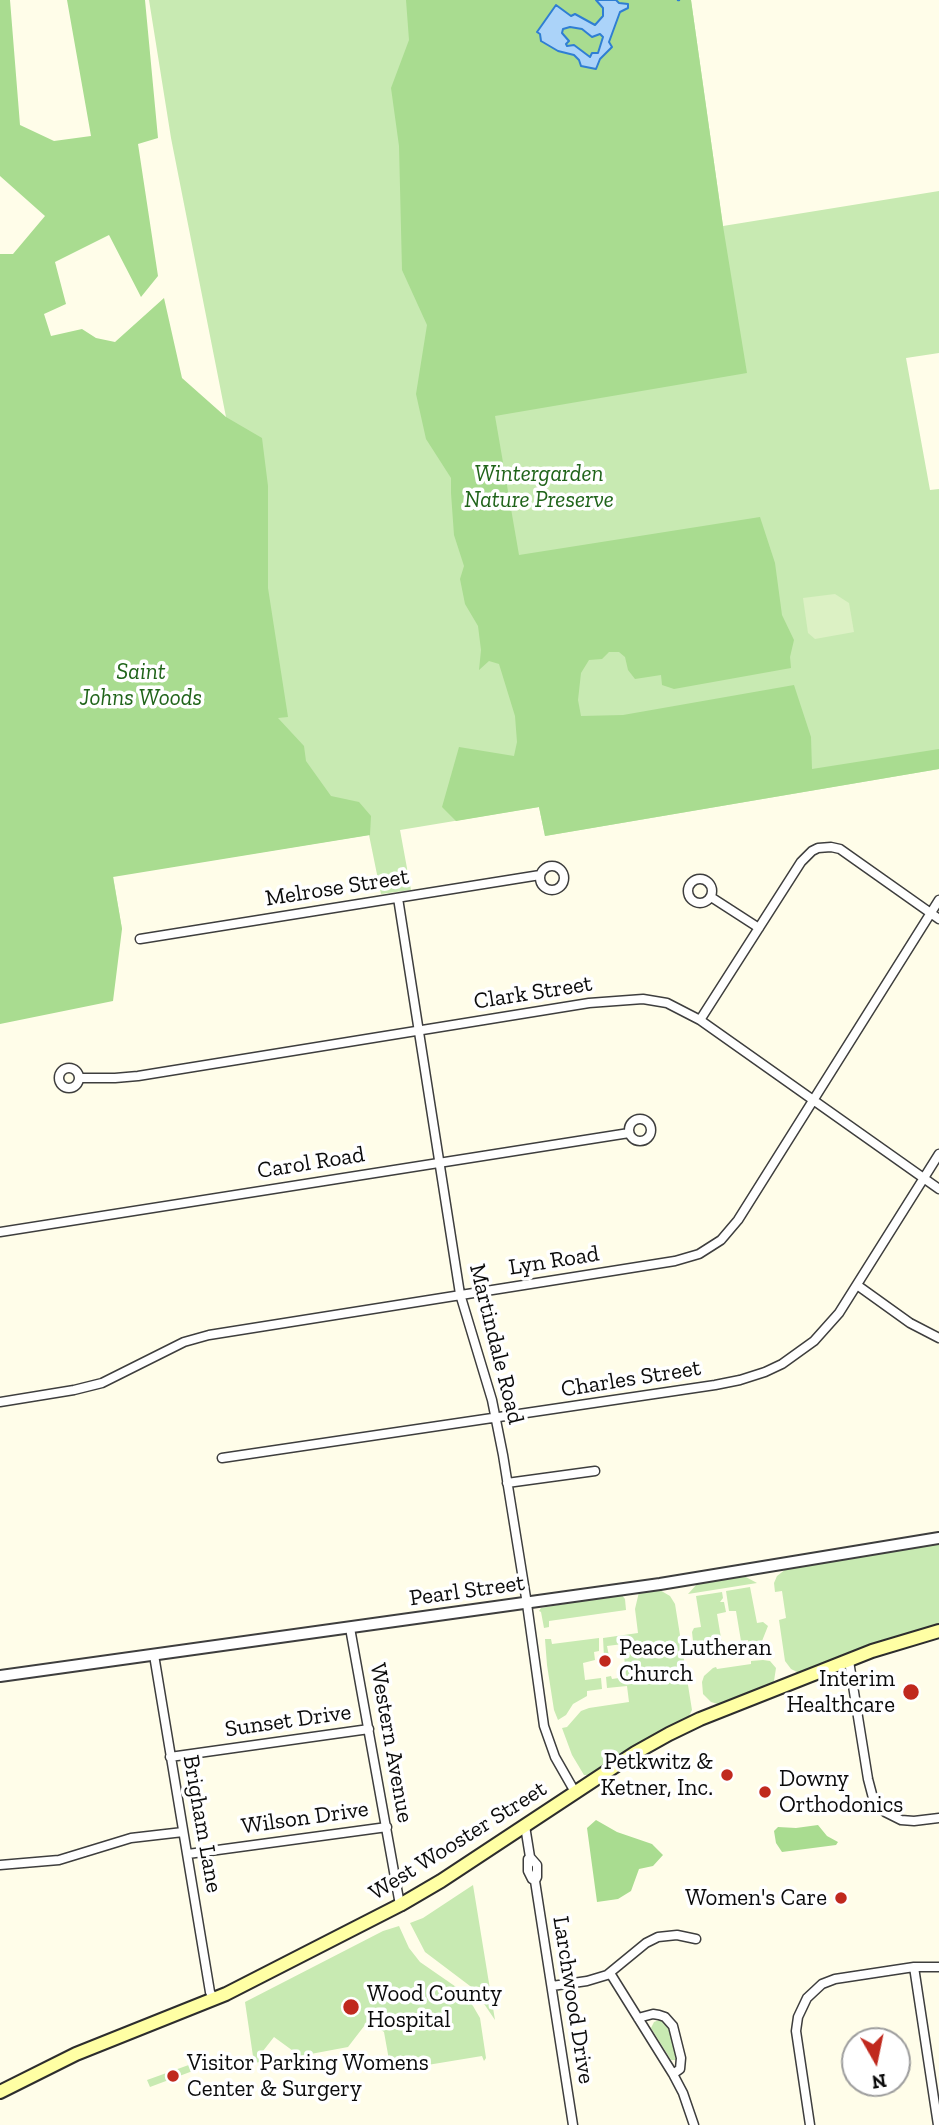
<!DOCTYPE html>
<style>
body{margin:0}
#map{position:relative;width:939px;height:2125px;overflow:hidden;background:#fffde9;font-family:"Zilla Slab",serif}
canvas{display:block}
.north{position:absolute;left:841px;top:2027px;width:70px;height:70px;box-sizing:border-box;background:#fff;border:2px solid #9d9d9d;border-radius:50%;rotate:171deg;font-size:19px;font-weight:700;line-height:28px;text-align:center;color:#0b0b0b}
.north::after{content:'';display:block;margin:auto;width:24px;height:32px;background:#c0291e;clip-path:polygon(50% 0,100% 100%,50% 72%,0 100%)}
</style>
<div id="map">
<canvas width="939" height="2125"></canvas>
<div class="north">N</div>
</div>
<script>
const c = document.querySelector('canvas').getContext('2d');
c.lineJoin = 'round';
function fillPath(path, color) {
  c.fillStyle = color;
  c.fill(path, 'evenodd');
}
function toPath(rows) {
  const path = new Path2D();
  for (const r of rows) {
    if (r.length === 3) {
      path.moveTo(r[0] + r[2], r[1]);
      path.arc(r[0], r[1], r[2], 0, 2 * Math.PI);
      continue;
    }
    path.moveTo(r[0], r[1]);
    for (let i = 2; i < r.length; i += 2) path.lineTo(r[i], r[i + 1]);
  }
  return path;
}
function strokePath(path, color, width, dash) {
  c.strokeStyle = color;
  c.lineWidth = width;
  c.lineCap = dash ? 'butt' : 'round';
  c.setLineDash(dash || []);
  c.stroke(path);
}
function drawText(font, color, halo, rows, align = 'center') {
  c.font = font + ' "Zilla Slab",serif';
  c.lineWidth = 7;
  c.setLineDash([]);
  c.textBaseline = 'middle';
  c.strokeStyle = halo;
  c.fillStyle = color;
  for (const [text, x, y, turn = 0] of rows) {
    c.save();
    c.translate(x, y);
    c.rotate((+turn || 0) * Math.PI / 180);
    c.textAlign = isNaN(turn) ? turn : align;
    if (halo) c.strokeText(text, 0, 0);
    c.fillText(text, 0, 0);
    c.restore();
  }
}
const green = toPath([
 [149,0,691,0,723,226,939,191,939,353,906,358,930,490,939,489,939,769,545,836,539,807,400,830,411,890,381,894,369,835,113,876,122,929,0,947,0,328,134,432,226,417,171,138],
 [939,1542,939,1625,911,1632,805,1673,797,1672,791,1669,785,1661,779,1620,786,1618,782,1591,775,1592,774,1583,777,1576,786,1569],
 [744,1576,757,1583,688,1594,698,1583],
 [750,1587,757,1623,763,1622,768,1626,762,1641,749,1647,748,1640,741,1641,736,1611,729,1611,726,1591],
 [658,1589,670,1596,675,1604,692,1710,687,1720,591,1775,584,1775,572,1755,562,1728,567,1727,581,1711,589,1708,629,1702,627,1686,607,1688,606,1677,611,1676,612,1679,626,1677,623,1644,607,1646,609,1656,604,1657,603,1638,638,1633,635,1609,639,1592],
 [722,1592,723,1598,720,1602,724,1602,726,1612,717,1614,722,1644,713,1645,714,1651,705,1650,693,1641,692,1632,694,1628,701,1627,696,1596],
 [621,1594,625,1599,626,1610,549,1621,549,1627,544,1628,541,1612,539,1611,541,1608],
 [599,1638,599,1651,594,1652,595,1660,583,1663,585,1680,601,1678,602,1689,587,1691,587,1696,573,1704,566,1715,558,1720,554,1710,547,1665,545,1639,551,1639,552,1644],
 [763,1660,770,1661,776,1668,774,1681,769,1687,721,1705,711,1702,703,1694,702,1682,704,1676,713,1668,716,1667,717,1669,751,1664,751,1661],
 [473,1885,495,2020,474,1989,425,1952,410,1923,423,1918],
 [399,1926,409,1948,420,1962,459,1989,473,2006,480,2018,486,2058,484,2061,482,2056,391,2071,384,2032,368,2021,348,2047,300,2056,274,2037,263,2051,265,2061,254,2063,245,2002,383,1931],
 [659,2020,664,2021,669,2025,677,2057,676,2060,671,2060,651,2028,654,2022],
 [197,2062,198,2069,150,2087,147,2080]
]);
const forest = toPath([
 [0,0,10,0,20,125,54,141,91,136,67,0,145,0,158,138,138,144,158,276,141,297,109,235,55,262,66,304,44,314,51,336,82,329,96,338,115,342,164,298,182,378,226,417,262,438,268,486,268,588,288,717,278,718,304,746,306,761,331,796,359,802,371,816,370,835,113,877,122,929,113,1001,0,1024,0,254,13,254,45,216,0,176],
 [406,0,691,0,723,226,747,373,495,416,519,555,760,517,775,563,782,615,794,640,790,657,791,668,674,689,662,685,661,675,635,679,628,670,625,657,619,652,609,652,602,659,589,660,581,673,578,700,581,716,623,715,794,685,811,737,812,769,939,749,939,769,545,836,539,807,456,821,442,807,459,747,514,756,517,742,515,716,499,664,489,661,479,670,481,650,478,626,465,604,460,579,464,566,454,535,451,493,451,478,426,439,416,394,427,325,402,270,399,146,391,88,409,40],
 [596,1820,617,1832,652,1844,663,1855,653,1866,639,1869,631,1891,618,1899,597,1902,587,1828],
 [818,1825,827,1836,838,1842,836,1845,782,1852,776,1843,774,1831,778,1827,796,1828]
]);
const pitch = toPath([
 [835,594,849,603,854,632,815,639,808,633,803,598]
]);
const water = toPath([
 [596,0,616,0,619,3,628,4,628,8,620,12,609,42,612,47,600,59,596,69,581,66,579,60,574,55,558,51,541,41,540,34,537,32,556,5,571,16,575,14,595,25,603,16,603,8,596,0],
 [570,27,582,29,592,37,600,34,603,37,598,53,592,53,590,57,574,45,567,46,566,44,569,41,562,33,563,29,570,27]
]);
const stream = toPath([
 [678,0,679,0]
]);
const minor = toPath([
 [552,878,12],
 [700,891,12],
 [711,897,759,928],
 [398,898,460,1294,492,1400,503,1455,527,1604,544,1726,555,1757,575,1792],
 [140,939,540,875],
 [700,1020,801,862,812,851,818,848,831,847,840,849,939,919],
 [69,1078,10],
 [79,1078,115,1078,138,1076,589,1003,643,999,667,1003,700,1020,939,1189],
 [640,1130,11],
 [0,1232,629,1133],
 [857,1285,910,1323,939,1338],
 [0,1402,74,1390,102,1383,184,1342,209,1335,675,1261,699,1254,721,1240,738,1220,939,900],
 [222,1458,715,1385,740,1380,765,1372,782,1364,814,1341,839,1313,939,1154],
 [507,1483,595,1471],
 [350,1628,400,1905],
 [154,1655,210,1992,214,1999],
 [849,1661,868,1779,873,1798,885,1812,901,1820,914,1821,939,1818],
 [170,1757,369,1729],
 [525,1826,530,1857,528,1859,528,1871,532,1879,535,1881,537,1877,537,1865,530,1857],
 [188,1854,387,1827],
 [0,1865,59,1860,131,1838,183,1832],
 [535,1881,573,2125],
 [914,1967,938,2125],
 [610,1973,673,2074,683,2093,694,2125],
 [552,1986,587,1981,607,1975,646,1943,658,1937,677,1935,696,1939],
 [638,2018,653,2014,659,2015,665,2017,673,2026,681,2058,680,2069,673,2074],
 [810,2125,796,2031,798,2017,807,1998,822,1984,835,1979,914,1967,939,1967]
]);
const tertiary = toPath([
 [0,1676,660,1584,939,1538]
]);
const secondary = toPath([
 [0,2092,76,2054,226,1994,400,1905,441,1881,635,1753,669,1734,700,1719,872,1651,939,1631]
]);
const markers = [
 [605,1661,7,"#c0291e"],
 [911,1692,9,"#c0291e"],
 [727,1775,7,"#c0291e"],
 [765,1792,7,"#c0291e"],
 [841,1898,7,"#c0291e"],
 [351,2007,9,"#c0291e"],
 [173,2076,7,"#c0291e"]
];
const parkNames = [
 ["Wintergarden",539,474],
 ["Nature Preserve",539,500],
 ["Saint",141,672],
 ["Johns Woods",141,698]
];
const streetNames = [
 ["Melrose Street",337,888,-9],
 ["Clark Street",533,993,-9],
 ["Carol Road",311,1163,-9],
 ["Lyn Road",554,1261,-9],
 ["Martindale Road",496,1344,76],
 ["Charles Street",631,1379,-9],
 ["Pearl Street",467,1591,-8],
 ["Sunset Drive",288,1721,-8],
 ["Western Avenue",391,1743,80],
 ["Wilson Drive",305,1818,-8],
 ["Brigham Lane",202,1824,80],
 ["West Wooster Street",458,1841,-32],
 ["Larchwood Drive",573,2000,81]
];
const poiNames = [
 ["Peace Lutheran",619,1648],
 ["Church",619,1674],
 ["Interim",895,1679,"right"],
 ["Healthcare",895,1705,"right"],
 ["Petkwitz &",713,1762,"right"],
 ["Ketner, Inc.",713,1788,"right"],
 ["Downy",779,1779],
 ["Orthodonics",779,1805],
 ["Women's Care",827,1898,"right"],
 ["Wood County",367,1994],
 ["Hospital",367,2020],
 ["Visitor Parking Womens",187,2063],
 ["Center & Surgery",187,2089]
];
fillPath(green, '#c8eab2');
fillPath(forest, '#a9dc90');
fillPath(pitch, '#dcf1c4');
fillPath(water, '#abd3f9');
strokePath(water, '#2f7ed3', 2);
strokePath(stream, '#2f7ed3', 2.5);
strokePath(minor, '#3e3e3e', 11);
strokePath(tertiary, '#3e3e3e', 14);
strokePath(secondary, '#2d2d2d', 16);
strokePath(minor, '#fff', 8);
strokePath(tertiary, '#fff', 10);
strokePath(secondary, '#ffffa4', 12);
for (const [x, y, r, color] of markers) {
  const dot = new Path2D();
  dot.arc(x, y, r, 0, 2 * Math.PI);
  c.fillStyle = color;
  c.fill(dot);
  strokePath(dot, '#fff', 2.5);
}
drawText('italic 23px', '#20641a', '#fff', parkNames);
drawText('23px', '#0b0b0b', '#fff', streetNames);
drawText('23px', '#0b0b0b', '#fff', poiNames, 'left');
</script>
